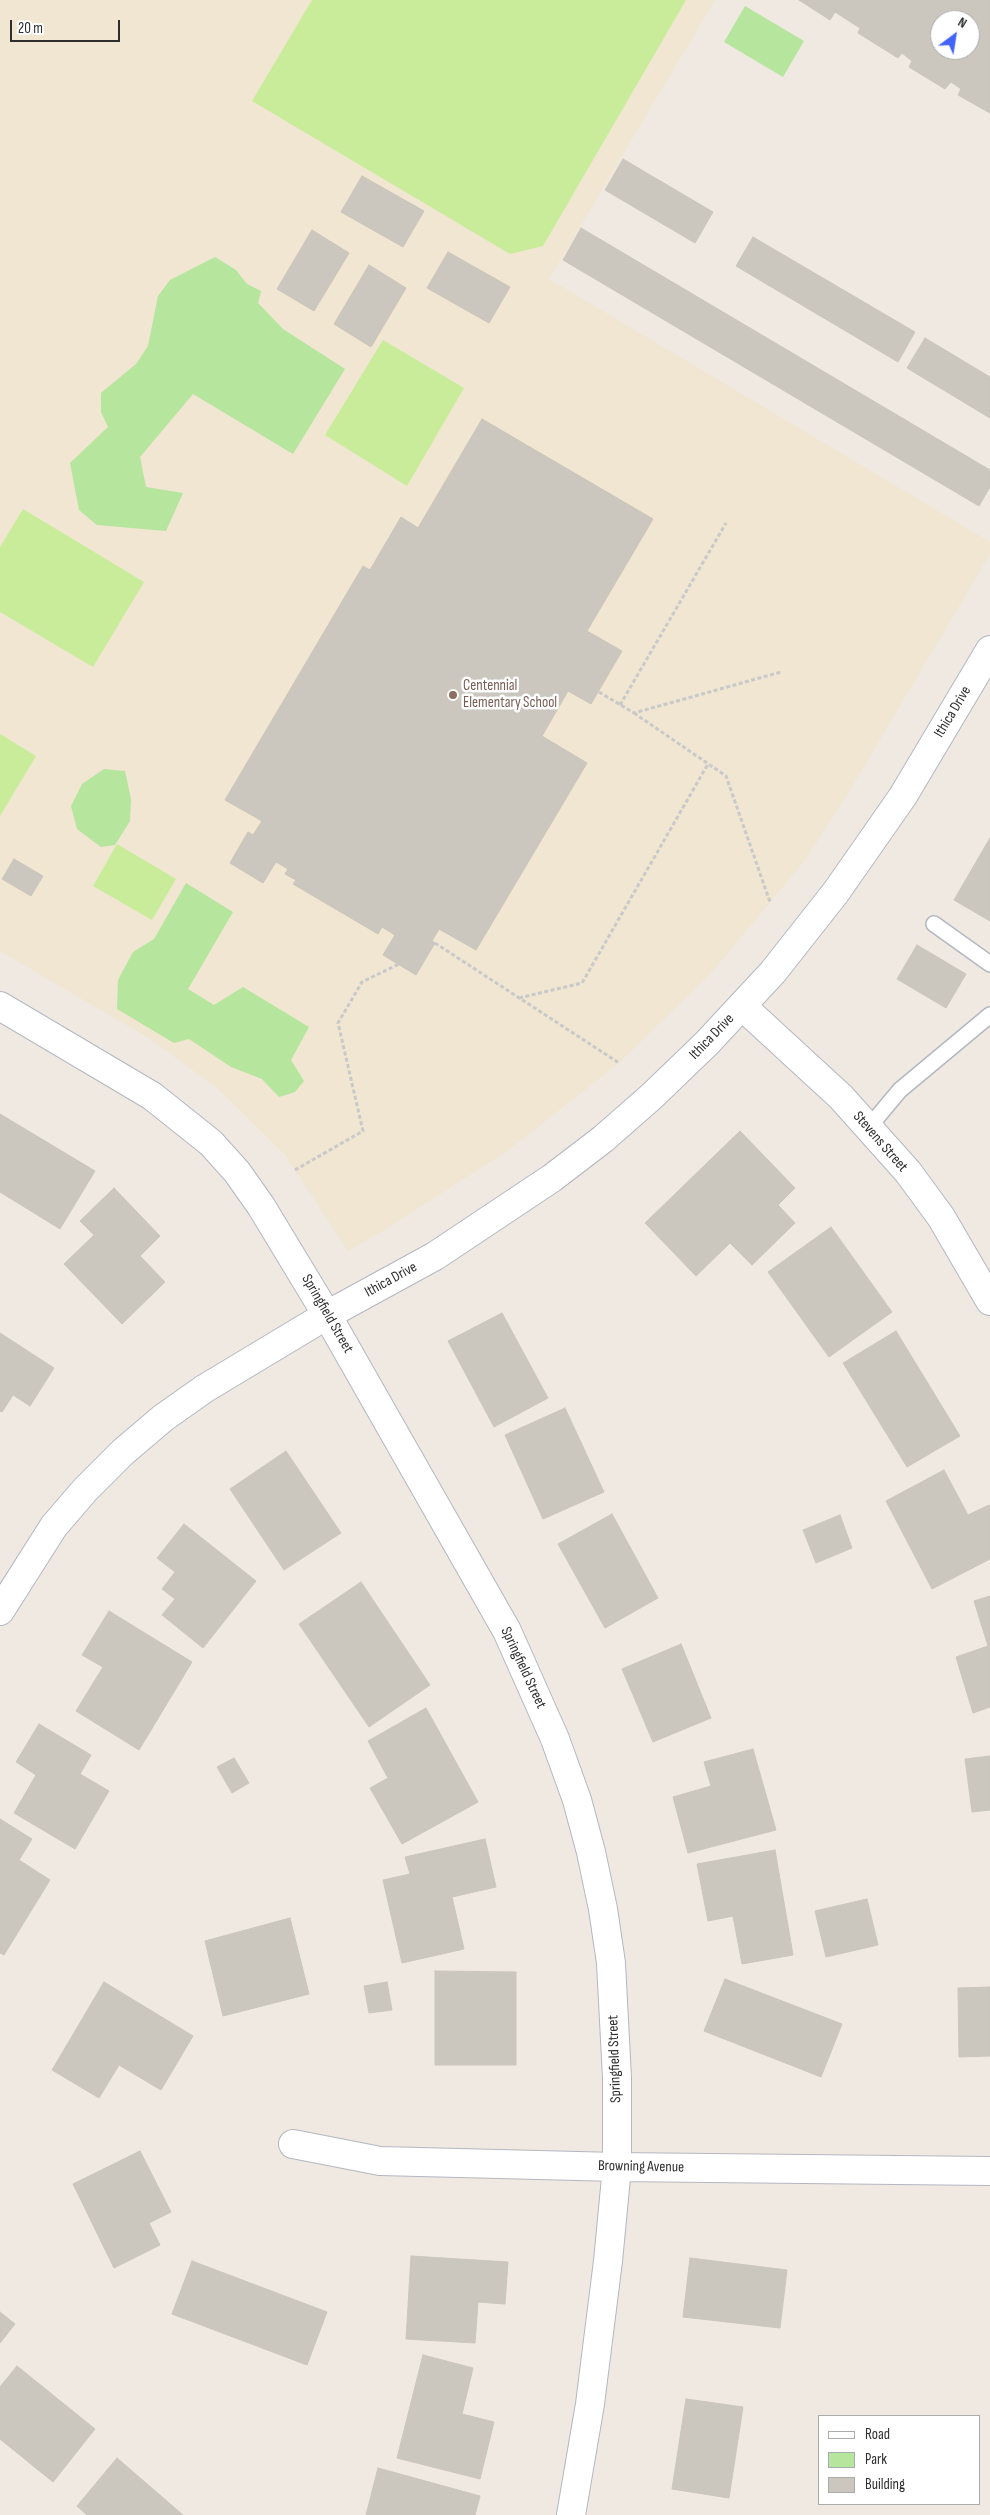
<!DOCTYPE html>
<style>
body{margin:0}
#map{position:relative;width:990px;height:2515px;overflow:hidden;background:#efe9e1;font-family:"Sofia Sans Condensed",sans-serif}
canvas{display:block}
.legend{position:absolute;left:818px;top:2415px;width:162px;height:90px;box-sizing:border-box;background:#fff;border:1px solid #ababab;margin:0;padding:6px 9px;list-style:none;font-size:15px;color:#2e2e2e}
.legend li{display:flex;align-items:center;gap:10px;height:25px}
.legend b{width:25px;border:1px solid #ababab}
.north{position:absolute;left:930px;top:10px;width:50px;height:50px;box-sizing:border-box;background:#fff;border:1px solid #ababab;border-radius:50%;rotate:31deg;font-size:14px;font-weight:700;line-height:20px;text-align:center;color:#2e2e2e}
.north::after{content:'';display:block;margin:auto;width:18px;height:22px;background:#4264fb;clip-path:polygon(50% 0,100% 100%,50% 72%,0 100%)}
.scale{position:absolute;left:10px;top:20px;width:110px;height:22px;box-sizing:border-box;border:2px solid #2e2e2e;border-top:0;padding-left:6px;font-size:15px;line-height:18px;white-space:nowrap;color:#2e2e2e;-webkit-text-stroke:4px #fff;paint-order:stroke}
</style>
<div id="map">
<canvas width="990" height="2515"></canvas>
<ul class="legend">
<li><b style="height:6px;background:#fff"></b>Road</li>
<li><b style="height:14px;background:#b6e59e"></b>Park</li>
<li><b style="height:14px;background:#cbc7bf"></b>Building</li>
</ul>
<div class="north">N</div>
<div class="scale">20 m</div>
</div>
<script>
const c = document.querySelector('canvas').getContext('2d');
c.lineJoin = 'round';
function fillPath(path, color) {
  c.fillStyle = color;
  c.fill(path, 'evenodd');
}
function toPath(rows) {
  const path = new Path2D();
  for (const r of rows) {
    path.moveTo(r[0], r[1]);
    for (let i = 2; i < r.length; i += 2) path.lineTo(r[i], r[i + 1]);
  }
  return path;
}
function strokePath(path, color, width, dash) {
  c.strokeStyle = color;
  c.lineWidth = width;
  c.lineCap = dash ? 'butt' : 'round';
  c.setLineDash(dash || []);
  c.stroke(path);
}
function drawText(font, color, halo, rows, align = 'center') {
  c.font = font + ' "Sofia Sans Condensed",sans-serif';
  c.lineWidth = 5;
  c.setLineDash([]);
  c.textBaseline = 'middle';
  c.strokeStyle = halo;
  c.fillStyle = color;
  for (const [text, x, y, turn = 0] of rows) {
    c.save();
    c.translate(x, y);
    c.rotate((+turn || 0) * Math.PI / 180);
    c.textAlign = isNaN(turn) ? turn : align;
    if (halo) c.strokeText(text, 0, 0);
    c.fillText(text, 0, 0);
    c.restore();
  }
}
const education = toPath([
 [0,0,715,0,549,279,990,542,990,554,852,787,806,859,712,972,619,1063,510,1149,389,1227,348,1251,285,1155,217,1088,150,1039,0,951]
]);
const green = toPath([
 [745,6,804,41,783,77,724,42],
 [215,257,236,270,247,284,261,291,258,303,283,329,345,369,293,454,193,394,140,457,146,487,183,493,166,531,97,525,79,510,70,463,108,427,101,412,101,393,136,364,148,346,158,296,170,280],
 [104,769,125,771,131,799,130,821,115,845,101,847,77,829,71,806,82,784],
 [186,883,233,912,188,989,214,1005,243,987,309,1027,291,1060,304,1081,295,1092,279,1097,262,1079,231,1067,189,1039,174,1043,117,1009,118,980,133,952,154,939]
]);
const pitch = toPath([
 [312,0,686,0,543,246,510,254,252,101],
 [383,340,464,388,407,486,325,435],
 [23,509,144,582,93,667,0,612,0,547],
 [0,734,36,756,0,816],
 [117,844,176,879,152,920,93,886]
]);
const building = toPath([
 [799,0,990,0,990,113,958,95,961,89,951,82,945,89,909,67,912,61,902,53,898,58,858,33,860,28,835,12,830,20,799,0],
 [940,20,970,20,970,50,940,50,940,20],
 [623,159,713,212,695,243,605,190,623,159],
 [362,176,424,211,403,247,341,212,362,176],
 [581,228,990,470,990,487,979,506,563,260,581,228],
 [312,230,349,253,314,311,277,289,312,230],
 [753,237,915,332,898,362,736,266,753,237],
 [448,252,510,287,489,323,427,288,448,252],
 [369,265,406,288,371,347,334,324,369,265],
 [925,338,990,377,990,418,907,368,925,338],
 [482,419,653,519,587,631,622,651,591,704,568,691,542,736,587,763,476,950,439,929,432,941,435,943,416,975,383,955,395,935,382,927,378,934,293,884,296,880,285,874,288,869,276,862,263,883,230,863,248,832,253,835,262,821,225,800,363,566,370,570,401,517,418,528,482,419],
 [990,838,990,921,954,900,990,838],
 [14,859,43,876,31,896,2,879,14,859],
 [917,945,966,974,946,1008,897,979,917,945],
 [0,1114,95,1171,60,1229,0,1192,0,1114],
 [740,1131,795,1188,778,1205,795,1223,752,1265,730,1243,696,1276,645,1223,740,1131],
 [114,1188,160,1236,140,1256,165,1282,122,1324,64,1264,94,1235,80,1221,114,1188],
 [831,1227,892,1312,829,1357,768,1272,831,1227],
 [502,1313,548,1398,494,1427,448,1341,502,1313],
 [896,1331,960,1436,907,1467,843,1363,896,1331],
 [0,1333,54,1368,30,1406,13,1395,2,1412,0,1411,0,1333],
 [565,1408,604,1492,543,1519,505,1435,565,1408],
 [286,1451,341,1533,284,1570,230,1489,286,1451],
 [944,1470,968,1515,989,1505,990,1507,990,1559,932,1589,886,1501,944,1470],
 [612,1514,658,1598,605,1628,558,1544,612,1514],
 [840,1515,852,1548,816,1563,803,1530,840,1515],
 [184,1524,256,1581,203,1648,162,1615,175,1599,162,1589,175,1572,157,1558,184,1524],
 [361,1582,430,1685,369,1727,299,1624,361,1582],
 [990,1596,990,1707,973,1713,956,1657,988,1646,974,1601,990,1596],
 [109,1611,192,1662,139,1750,76,1711,103,1667,82,1655,109,1611],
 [681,1644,711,1718,653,1742,622,1669,681,1644],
 [426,1708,478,1802,402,1844,370,1788,388,1778,368,1741,426,1708],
 [39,1724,91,1755,80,1774,109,1791,75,1849,14,1813,36,1775,16,1762,39,1724],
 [753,1749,776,1830,688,1853,673,1797,711,1786,704,1762,753,1749],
 [990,1756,990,1810,972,1812,965,1759,990,1756],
 [234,1758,249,1783,232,1793,217,1767,234,1758],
 [0,1819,32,1839,19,1860,50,1880,4,1955,0,1953,0,1819],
 [485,1839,496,1887,452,1897,464,1949,402,1963,383,1880,410,1874,405,1857,485,1839],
 [775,1850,793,1955,742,1964,733,1916,708,1921,697,1864,775,1850],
 [867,1899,878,1945,826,1957,815,1911,867,1899],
 [290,1918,309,1994,223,2016,205,1941,290,1918],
 [435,1971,516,1972,516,2065,435,2065,435,1971],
 [725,1979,842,2024,821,2077,704,2031,725,1979],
 [104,1982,193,2036,161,2090,119,2065,99,2098,52,2070,104,1982],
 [387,1982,392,2010,369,2013,364,1986,387,1982],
 [990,1987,990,2056,959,2057,958,1988,990,1987],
 [140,2151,171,2212,149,2223,160,2245,114,2268,73,2184,140,2151],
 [411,2256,508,2262,505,2304,478,2302,475,2343,406,2339,411,2256],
 [690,2258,787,2270,780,2328,683,2317,690,2258],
 [192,2261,327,2312,307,2365,172,2314,192,2261],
 [0,2312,15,2324,0,2343,0,2312],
 [423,2355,473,2368,462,2414,494,2422,480,2479,397,2458,423,2355],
 [17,2366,95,2429,53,2482,0,2439,0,2387,17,2366],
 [686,2399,743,2407,729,2498,672,2489,686,2399],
 [117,2458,183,2515,87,2515,77,2506,117,2458],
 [378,2468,480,2496,475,2515,366,2515,378,2468]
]);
const path = toPath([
 [599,692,634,713,781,672],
 [620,705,726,523],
 [634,713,726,776,770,902],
 [435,943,619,1063],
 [519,998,582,983,708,764],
 [295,1170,363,1131,338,1023,362,982,399,964]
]);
const lane = toPath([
 [934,924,990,964],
 [869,1127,900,1090,990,1015]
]);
const street = toPath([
 [0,1006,152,1096,211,1143,237,1172,261,1206,327,1315,507,1631,555,1739,577,1800,591,1852,603,1909,611,1963,617,2078,617,2167,608,2261,590,2404,571,2515],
 [742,1006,841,1097,908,1172,941,1217,990,1301],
 [0,1611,54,1526,85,1490,123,1452,163,1418,204,1389,327,1315,435,1256,552,1178,603,1139,652,1096,707,1043,773,972,836,892,903,796,990,650],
 [293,2144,380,2161,617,2167,990,2171]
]);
const markers = [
 [453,695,5,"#8d6e63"]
];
const educationNames = [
 ["Centennial",463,686],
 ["Elementary School",463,703]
];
const streetNames = [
 ["Ithica Drive",953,712,-59],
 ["Ithica Drive",712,1037,-46],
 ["Stevens Street",880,1142,49],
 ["Ithica Drive",391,1280,-29],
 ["Springfield Street",327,1314,60],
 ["Springfield Street",523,1668,65],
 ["Springfield Street",615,2059,-92],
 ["Browning Avenue",641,2167,1]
];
fillPath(education, '#f0e6d1');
fillPath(green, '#b6e59e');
fillPath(pitch, '#c9ec9a');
fillPath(building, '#cbc7bf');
strokePath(building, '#cbc5ba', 1);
strokePath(lane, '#b4b7c1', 18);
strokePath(street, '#b4b7c1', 30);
strokePath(path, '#c9c9c9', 3, [4, 2.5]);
strokePath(lane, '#fff', 15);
strokePath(street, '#fff', 28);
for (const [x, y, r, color] of markers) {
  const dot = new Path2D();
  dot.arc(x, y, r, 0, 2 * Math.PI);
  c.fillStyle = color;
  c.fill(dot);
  strokePath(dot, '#fff', 2);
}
drawText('15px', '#785e54', '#fff', educationNames, 'left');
drawText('15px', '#2e2e2e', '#fff', streetNames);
</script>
